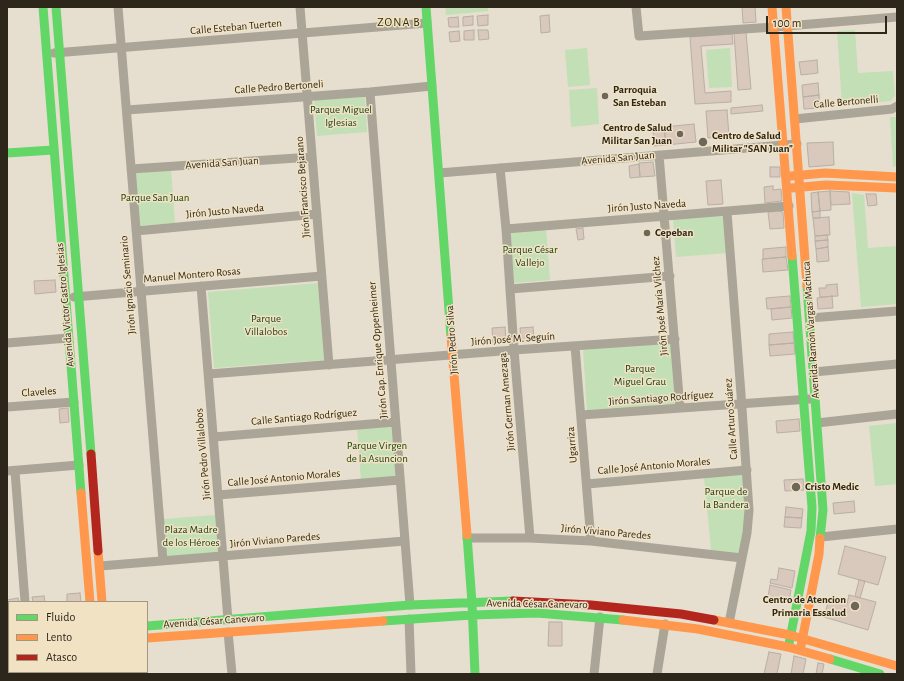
<!DOCTYPE html>
<meta charset="utf-8">
<style>
body{margin:0}
#map{position:relative;width:904px;height:681px;overflow:hidden;background:#e6dece;font-family:"Alegreya Sans",sans-serif}
canvas{display:block}
.frame{position:absolute;inset:0;border:8px solid #2c261b;pointer-events:none}
.legend{position:absolute;left:8px;top:601px;width:140px;height:72px;box-sizing:border-box;background:#f1e2c4;border:1px solid #a29780;margin:0;padding:5px 7px;list-style:none;font-size:12px;color:#2c261b}
.legend li{display:flex;align-items:center;gap:8px;height:20px}
.legend b{width:20px;border:1px solid #a29780}
.scale{position:absolute;left:766px;top:16px;width:121px;height:18px;box-sizing:border-box;border:2px solid #2c261b;border-top:0;padding-left:5px;font-size:12px;line-height:14px;white-space:nowrap;color:#2c261b;-webkit-text-stroke:3px #f1e2c4;paint-order:stroke}
</style>
<div id="map">
<canvas width="904" height="681"></canvas>
<div class="frame"></div>
<ul class="legend">
<li><b style="height:5px;background:#63d668"></b>Fluido</li>
<li><b style="height:5px;background:#ff974d"></b>Lento</li>
<li><b style="height:5px;background:#b3261e"></b>Atasco</li>
</ul>
<div class="scale">100 m</div>
</div>
<script>
const c = document.querySelector('canvas').getContext('2d');
c.lineJoin = 'round';
function fillPath(path, color) {
  c.fillStyle = color;
  c.fill(path, 'evenodd');
}
function toPath(rows) {
  const path = new Path2D();
  for (const r of rows) {
    path.moveTo(r[0], r[1]);
    for (let i = 2; i < r.length; i += 2) path.lineTo(r[i], r[i + 1]);
  }
  return path;
}
function strokePath(path, color, width, dash) {
  c.strokeStyle = color;
  c.lineWidth = width;
  c.lineCap = dash ? 'butt' : 'round';
  c.setLineDash(dash || []);
  c.stroke(path);
}
function drawText(font, color, halo, rows, align = 'center') {
  c.font = font + ' "Alegreya Sans",sans-serif';
  c.lineWidth = 3;
  c.setLineDash([]);
  c.textBaseline = 'middle';
  c.strokeStyle = halo;
  c.fillStyle = color;
  for (const [text, x, y, turn = 0] of rows) {
    c.save();
    c.translate(x, y);
    c.rotate((+turn || 0) * Math.PI / 180);
    c.textAlign = isNaN(turn) ? turn : align;
    if (halo) c.strokeText(text, 0, 0);
    c.fillText(text, 0, 0);
    c.restore();
  }
}
const green = toPath([
 [445,7,488,7,488,11,446,15],
 [855,30,858,73,893,71,895,95,891,101,842,105,837,31],
 [587,48,590,85,568,87,565,50],
 [730,48,732,87,709,88,706,50],
 [597,88,599,124,571,127,569,90],
 [365,97,367,132,317,136,314,100],
 [890,117,897,117,897,166,893,167],
 [171,170,175,223,139,226,135,173],
 [852,193,864,195,868,248,897,246,897,304,861,307],
 [724,215,727,253,676,257,673,219],
 [546,229,550,280,514,283,510,232],
 [318,283,324,360,214,368,208,292],
 [671,343,675,404,587,410,583,349],
 [897,423,897,484,875,486,869,426],
 [393,425,397,477,361,480,357,428],
 [744,474,747,509,739,555,711,550,704,477],
 [215,515,218,553,166,557,163,519]
]);
const building = toPath([
 [742,7,755,7,756,22,743,23,742,7],
 [488,15,488,25,478,26,477,16,488,15],
 [549,15,550,32,541,33,540,16,549,15],
 [473,16,473,25,463,26,463,17,473,16],
 [458,17,459,27,449,27,448,18,458,17],
 [474,30,474,40,464,40,464,31,474,30],
 [478,30,488,30,489,39,479,40,478,30],
 [459,31,460,41,450,42,449,32,459,31],
 [746,32,751,89,738,90,734,33,746,32],
 [732,34,733,44,701,46,705,93,731,91,731,102,695,104,690,37,732,34],
 [817,60,818,73,801,75,799,62,817,60],
 [818,83,819,95,803,97,802,85,818,83],
 [819,95,820,108,804,109,803,97,819,95],
 [762,105,763,111,731,114,731,108,762,105],
 [727,110,729,136,708,138,706,111,727,110],
 [694,124,696,142,666,145,664,127,694,124],
 [664,127,666,145,654,146,653,128,664,127],
 [833,142,834,165,809,167,807,143,833,142],
 [653,162,655,176,640,177,639,163,653,162],
 [639,164,640,177,630,178,629,166,639,164],
 [770,167,780,167,780,177,770,177,770,167],
 [721,180,723,204,708,205,706,181,721,180],
 [773,186,773,190,781,189,782,201,765,203,764,187,773,186],
 [830,191,831,210,820,211,818,192,830,191],
 [830,191,849,192,850,204,831,205,830,191],
 [818,192,820,211,812,212,811,193,818,192],
 [866,194,876,194,877,205,868,206,866,194],
 [779,211,783,212,784,228,770,229,768,212,779,211],
 [820,211,820,218,813,218,812,212,820,211],
 [829,217,830,235,815,236,813,218,829,217],
 [583,228,584,239,578,240,576,229,583,228],
 [827,235,828,240,815,241,815,236,827,235],
 [828,240,828,247,816,249,815,241,828,240],
 [786,247,786,257,763,259,763,249,786,247],
 [828,247,829,261,817,262,816,249,828,247],
 [786,257,788,270,763,272,762,259,786,257],
 [55,280,56,292,35,294,34,281,55,280],
 [837,284,838,296,820,297,819,288,826,288,826,285,837,284],
 [790,296,791,307,767,309,766,298,790,296],
 [832,296,833,308,818,309,817,298,832,296],
 [791,307,792,318,772,320,771,309,791,307],
 [505,327,506,342,493,343,492,328,505,327],
 [533,327,534,341,521,342,520,328,533,327],
 [793,332,794,343,769,345,769,334,793,332],
 [794,343,795,354,770,356,769,345,794,343],
 [68,408,69,422,60,423,59,409,68,408],
 [799,419,800,431,777,433,776,421,799,419],
 [803,479,804,490,785,491,784,480,803,479],
 [854,501,855,512,834,514,833,503,854,501],
 [786,507,803,509,802,518,785,517,786,507],
 [785,517,802,518,801,528,784,527,785,517],
 [845,546,886,557,878,585,838,574,845,546],
 [779,568,795,571,792,588,770,583,771,579,777,580,779,568],
 [859,580,865,581,860,598,855,596,859,580],
 [770,585,791,590,789,601,768,597,770,585],
 [80,593,81,602,67,602,67,594,80,593],
 [849,595,876,602,868,630,824,617,829,599,847,604,849,595],
 [44,596,45,602,33,602,32,597,44,596],
 [18,598,19,602,9,602,9,626,7,626,7,600,18,598],
 [549,622,562,622,562,646,548,646,549,622],
 [769,652,781,654,777,674,764,674,769,652],
 [794,656,806,659,803,674,791,674,794,656],
 [818,663,824,664,822,674,816,674,818,663]
]);
const street = toPath([
 [118,7,163,561],
 [300,7,329,365],
 [636,7,639,36,774,27,897,17],
 [54,53,427,23],
 [370,92,410,605],
 [127,110,370,92,432,86],
 [795,119,892,109,897,106],
 [659,155,680,408],
 [500,168,506,229,514,350,530,538],
 [131,169,312,157],
 [439,173,797,144],
 [727,212,741,394,749,510,747,533,729,623],
 [506,229,789,206],
 [136,231,317,214],
 [201,286,228,620],
 [510,289,670,276],
 [74,297,322,276],
 [810,318,897,311],
 [7,343,68,338],
 [575,346,591,541],
 [814,372,897,364],
 [209,374,514,350,675,339],
 [7,407,74,402],
 [581,415,810,399],
 [817,423,897,414],
 [214,437,395,422],
 [7,471,79,465],
 [15,471,25,602],
 [587,484,747,470],
 [218,495,400,480],
 [821,537,897,529],
 [467,538,530,538,591,541,742,558],
 [100,566,405,541],
 [409,619,411,674],
 [228,632,232,674],
 [594,674,600,617],
 [657,674,665,624]
]);
const fast = toPath([
 [43,7,81,493],
 [56,7,91,454],
 [426,7,451,337],
 [7,153,53,150],
 [807,286,823,510,820,538],
 [467,535,472,603,475,674],
 [383,621,472,615,537,613,623,620],
 [147,626,410,605,513,601],
 [789,644,811,531,812,507,792,256],
 [7,650,9,650],
 [830,659,880,674],
 [95,672,95,674]
]);
const slow = toPath([
 [772,7,792,256],
 [786,7,807,286],
 [791,176,825,173,897,177],
 [791,188,826,185,897,188],
 [451,337,467,535],
 [81,493,90,602],
 [98,551,102,602],
 [623,620,698,629,788,647,830,659],
 [714,620,790,635,897,666],
 [147,638,383,621],
 [801,646,819,554,820,538],
 [107,672,107,674]
]);
const jam = toPath([
 [91,454,98,551],
 [513,601,591,605,681,614,714,620],
 [7,638,9,638]
]);
const markers = [
 [605,96,4,"#6d665a"],
 [680,134,4,"#6d665a"],
 [703,142,5,"#6d665a"],
 [647,233,4,"#6d665a"],
 [796,487,5,"#6d665a"],
 [855,606,5,"#6d665a"]
];
const streetNames = [
 ["Calle Esteban Tuerten",236,27,-5],
 ["Calle Pedro Bertoneli",279,87,-4],
 ["Calle Bertonelli",846,102,-5],
 ["Avenida San Juan",618,158,-5],
 ["Avenida San Juan",222,163,-4],
 ["Jirón Francisco Bejarano",303,187,-94],
 ["Jirón Justo Naveda",647,206,-4],
 ["Jirón Justo Naveda",225,211,-5],
 ["Manuel Montero Rosas",192,275,-5],
 ["Jirón Ignacio Seminario",128,285,-95],
 ["Avenida Victor Castro Iglesias",65,305,-95],
 ["Jirón José María Vilchez",660,306,-95],
 ["Avenida Ramón Vargas Machuca",811,330,-94],
 ["Jirón José M. Seguín",513,339,-4],
 ["Jirón Pedro Silva",452,340,-94],
 ["Jirón Cap. Enrique Oppenheimer",378,350,-95],
 ["Claveles",39,392,-4],
 ["Jirón Santiago Rodríguez",661,398,-4],
 ["Jirón German Amezaga",507,402,-95],
 ["Calle Santiago Rodríguez",304,417,-5],
 ["Calle Arturo Suárez",731,419,-94],
 ["Ugarriza",572,445,-95],
 ["Jirón Pedro Villalobos",203,454,-95],
 ["Calle José Antonio Morales",654,466,-5],
 ["Calle José Antonio Morales",284,478,-5],
 ["Jirón Viviano Paredes",606,532,5],
 ["Jirón Viviano Paredes",275,540,-5],
 ["Avenida César Canevaro",537,604,1],
 ["Avenida César Canevaro",214,621,-4]
];
const poiNames = [
 ["Parroquia",613,90],
 ["San Esteban",613,103],
 ["Centro de Salud",672,128,"right"],
 ["Militar San Juan",672,141,"right"],
 ["Centro de Salud",712,136],
 ["Militar \"SAN Juan\"",712,149],
 ["Cepeban",655,233],
 ["Cristo Medic",805,487],
 ["Centro de Atencion",846,600,"right"],
 ["Primaria Essalud",846,613,"right"]
];
const parkNames = [
 ["Parque Miguel",341,110],
 ["Iglesias",341,123],
 ["Parque San Juan",155,198],
 ["Parque César",530,250],
 ["Vallejo",530,263],
 ["Parque",266,319],
 ["Villalobos",266,332],
 ["Parque",640,369],
 ["Miguel Grau",640,382],
 ["Parque Virgen",377,446],
 ["de la Asuncion",377,459],
 ["Parque de",726,492],
 ["la Bandera",726,505],
 ["Plaza Madre",191,530],
 ["de los Héroes",191,543]
];
const neighbourhoodNames = [
 ["ZONA B",399,22]
];
fillPath(green, '#c3dfb5');
fillPath(building, '#d9c8bc');
strokePath(building, '#b8afa5', 1);
strokePath(street, '#aba598', 9);
strokePath(fast, '#63d668', 9);
strokePath(slow, '#ff974d', 9);
strokePath(jam, '#b3261e', 9);
for (const [x, y, r, color] of markers) {
  const dot = new Path2D();
  dot.arc(x, y, r, 0, 2 * Math.PI);
  c.fillStyle = color;
  c.fill(dot);
  strokePath(dot, '#f1e2c4', 1.5);
}
drawText('11px', '#2c261b', '#f1e2c4', streetNames);
drawText('bold 11px', '#2c261b', '#f1e2c4', poiNames, 'left');
drawText('11px', '#133f10', '#f1e2c4', parkNames);
c.letterSpacing = '1px';
drawText('12px', '#313106', '#f1e2c4', neighbourhoodNames);
c.letterSpacing = '0px';
</script>
